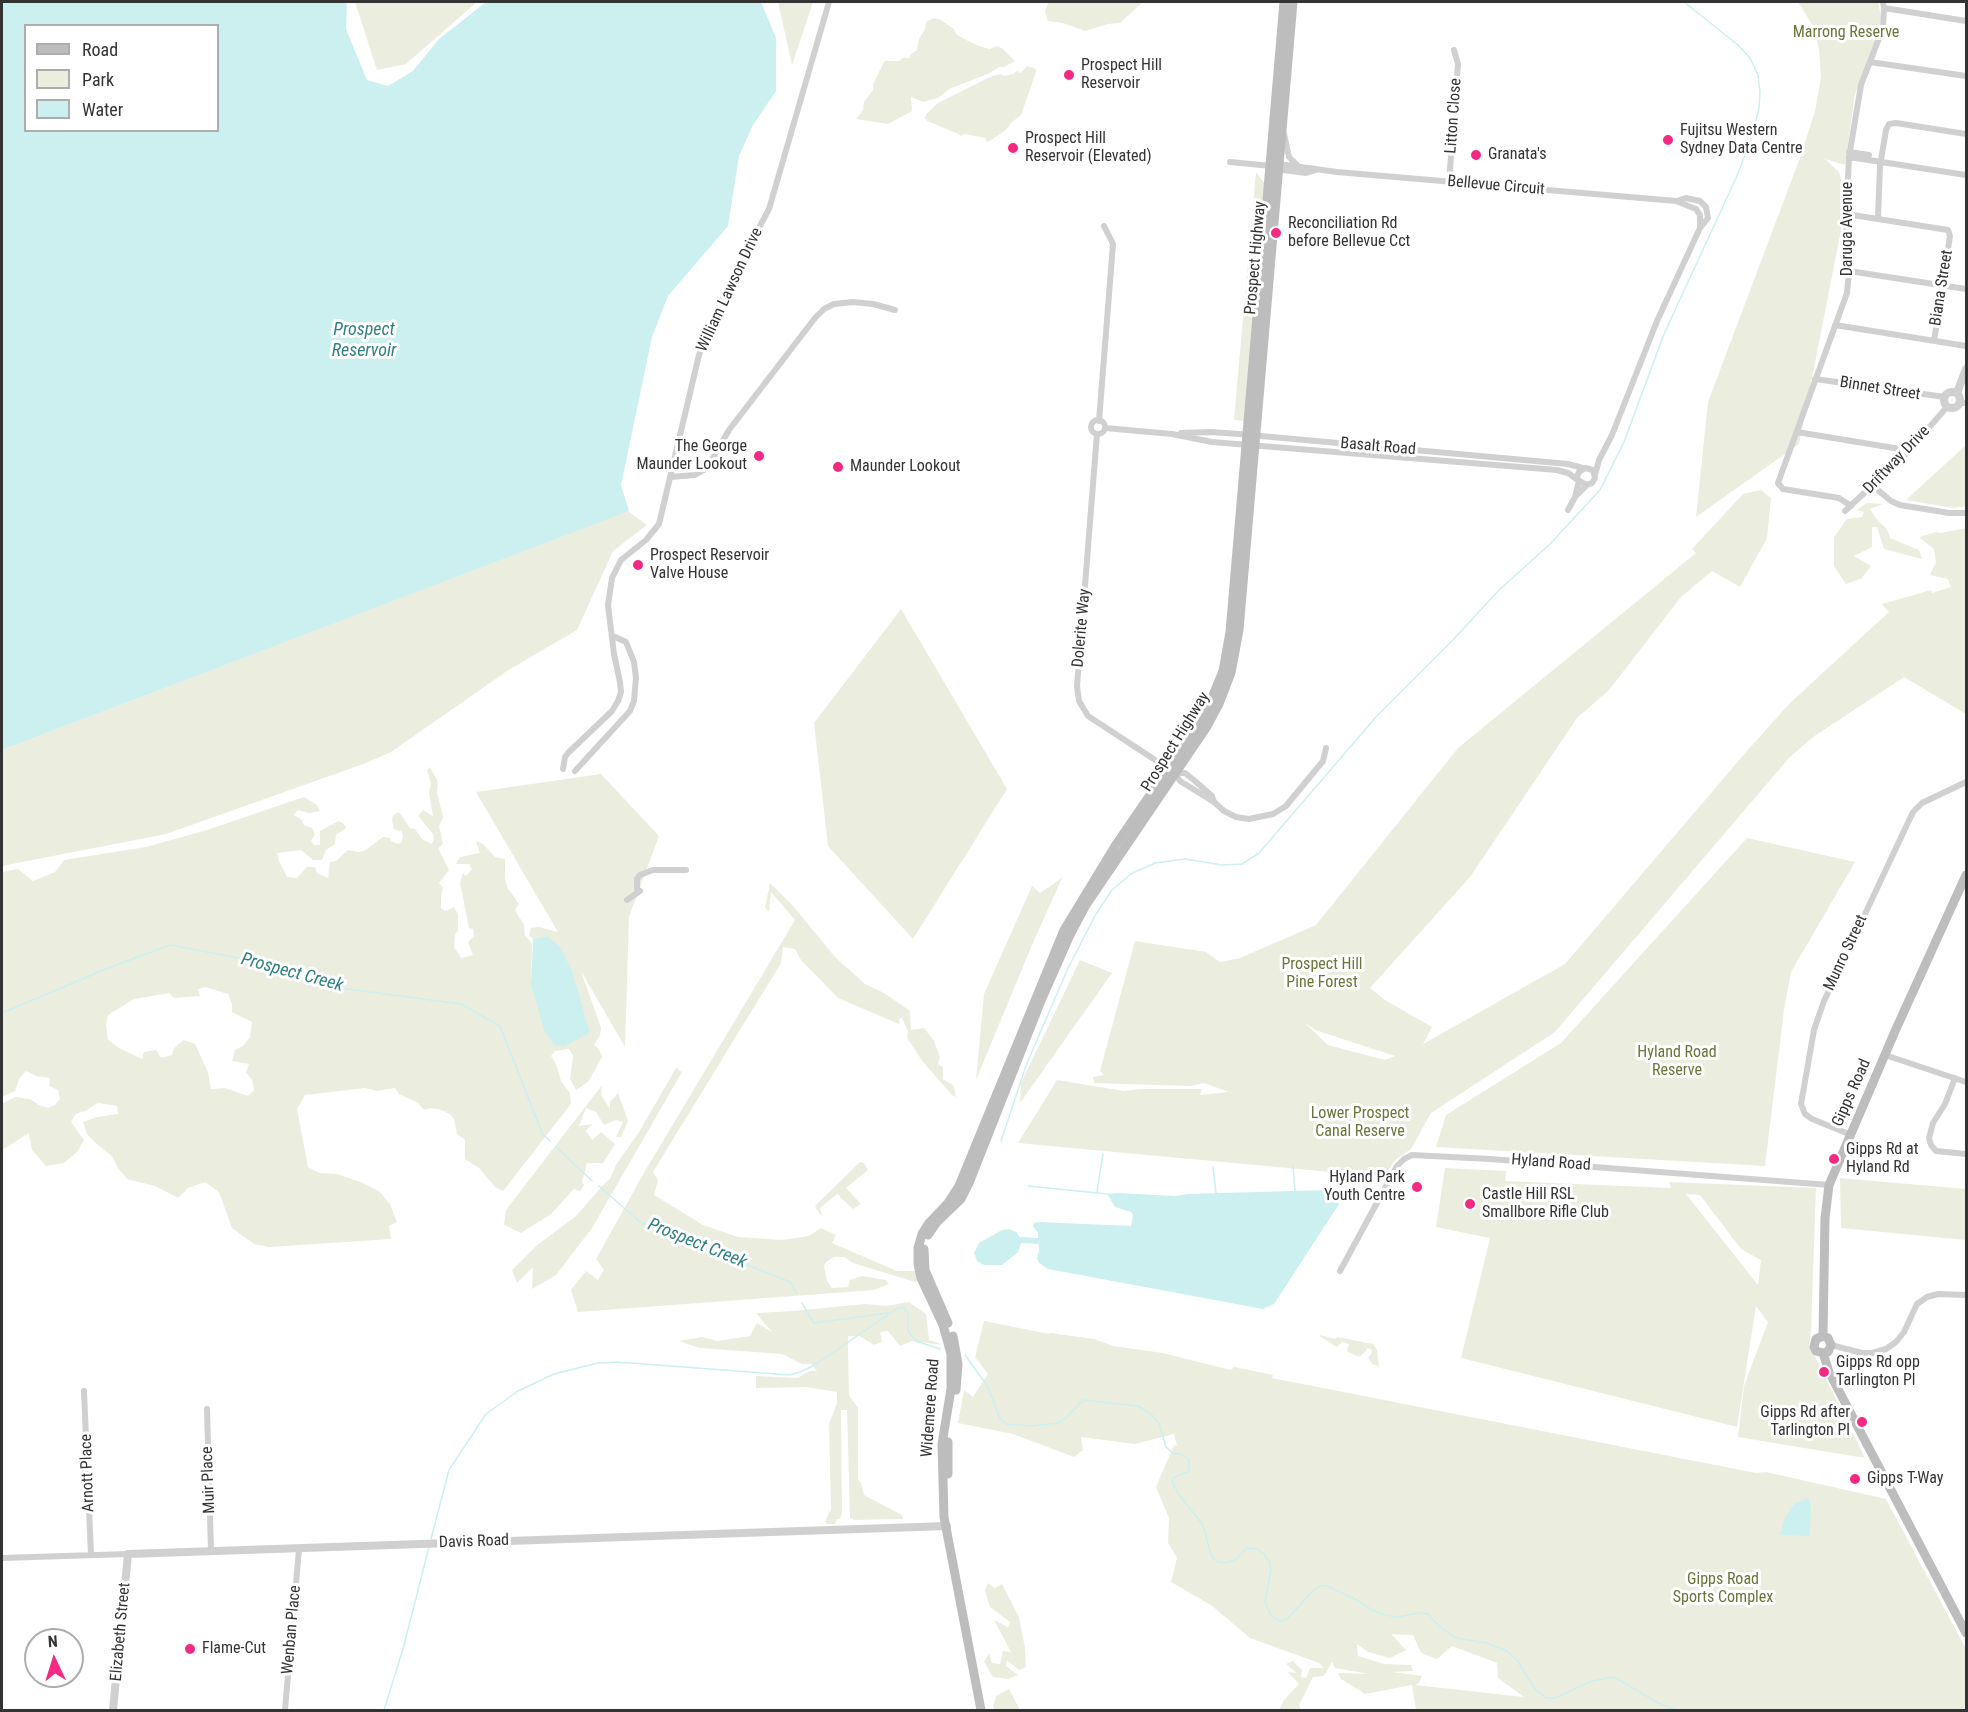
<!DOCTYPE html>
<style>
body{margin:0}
#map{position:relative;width:1968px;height:1712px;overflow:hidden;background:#fff;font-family:"Roboto Condensed",sans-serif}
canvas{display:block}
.frame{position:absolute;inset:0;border:3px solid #333;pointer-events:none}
.legend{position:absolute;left:24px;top:24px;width:195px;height:108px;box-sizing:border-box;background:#fff;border:2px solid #adadad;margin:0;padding:8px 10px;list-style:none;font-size:18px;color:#333}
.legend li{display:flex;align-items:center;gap:12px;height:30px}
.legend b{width:30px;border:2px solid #adadad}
.north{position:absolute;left:24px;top:1628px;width:60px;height:60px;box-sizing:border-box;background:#fff;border:2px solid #adadad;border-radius:50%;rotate:356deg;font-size:16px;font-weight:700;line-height:24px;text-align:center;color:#333}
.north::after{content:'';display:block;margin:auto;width:21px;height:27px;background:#f42a82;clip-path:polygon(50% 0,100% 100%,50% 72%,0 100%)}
</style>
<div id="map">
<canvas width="1968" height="1712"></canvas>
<div class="frame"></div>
<ul class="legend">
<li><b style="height:8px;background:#bdbdbd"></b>Road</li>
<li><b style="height:16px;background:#ebeede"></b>Park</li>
<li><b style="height:16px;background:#cceff0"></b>Water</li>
</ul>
<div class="north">N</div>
</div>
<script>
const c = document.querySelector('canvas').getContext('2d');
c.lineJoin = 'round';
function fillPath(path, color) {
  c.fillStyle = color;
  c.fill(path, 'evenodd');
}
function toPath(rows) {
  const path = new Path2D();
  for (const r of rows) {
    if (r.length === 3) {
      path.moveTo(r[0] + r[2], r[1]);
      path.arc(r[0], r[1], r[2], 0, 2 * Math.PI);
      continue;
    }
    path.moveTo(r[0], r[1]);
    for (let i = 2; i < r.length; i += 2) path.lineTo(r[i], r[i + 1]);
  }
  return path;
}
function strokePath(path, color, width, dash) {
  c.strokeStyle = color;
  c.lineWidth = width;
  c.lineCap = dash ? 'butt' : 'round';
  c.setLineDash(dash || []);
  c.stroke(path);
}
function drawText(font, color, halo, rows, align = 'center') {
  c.font = font + ' "Roboto Condensed",sans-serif';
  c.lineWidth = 6;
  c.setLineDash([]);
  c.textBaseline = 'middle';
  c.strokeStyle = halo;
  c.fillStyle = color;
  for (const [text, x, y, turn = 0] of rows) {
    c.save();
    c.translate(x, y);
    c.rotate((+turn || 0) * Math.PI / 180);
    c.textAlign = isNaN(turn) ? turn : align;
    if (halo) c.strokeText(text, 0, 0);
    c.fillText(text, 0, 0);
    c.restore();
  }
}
const green = toPath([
 [355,2,477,2,406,64,377,70],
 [778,2,813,2,792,65],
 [1049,2,1143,2,1120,23,1108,24,1085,31,1063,23,1048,21,1045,11],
 [1798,2,1878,2,1881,17,1878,35,1855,94,1845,165,1825,159,1839,172,1847,200,1799,444,1696,517,1708,402,1801,155,1815,111,1821,77,1819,49,1813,26],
 [934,18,939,19,954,29,956,34,964,39,979,46,990,49,996,46,1002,48,1015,61,1004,67,999,67,988,74,949,89,938,98,923,102,911,97,912,111,888,124,856,119,863,110,864,102,873,90,873,84,884,62,886,61,900,61,902,58,909,58,911,54,917,50,919,39,925,29,926,22],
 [1027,66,1036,69,1036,72,1021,115,1011,123,1006,130,988,142,986,141,986,138,964,134,961,136,959,134,927,121,925,118,926,114,938,103,990,77,1000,74,1004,76,1013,74,1017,71,1021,73],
 [1256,172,1265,184,1245,421,1234,420],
 [1966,445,1966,506,1954,508,1906,500],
 [1761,490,1771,498,1767,538,1740,587,1712,571,1681,597,1609,690,1577,718,1470,877,1370,988,1385,1000,1432,1027,1423,1044,1565,964,1746,752,1789,704,1889,612,1882,604,1931,590,1932,593,1951,587,1948,579,1930,575,1936,562,1934,549,1919,537,1936,532,1941,533,1966,528,1966,714,1904,677,1813,737,1789,758,1555,1032,1431,1113,1411,1149,1394,1161,1385,1177,1018,1143,1057,1080,1124,1091,1142,1089,1202,1089,1200,1095,1229,1092,1204,1083,1191,1086,1094,1083,1093,1077,1104,1075,1100,1071,1135,941,1206,952,1220,962,1240,958,1316,925,1458,748,1696,553,1692,549,1743,494],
 [1304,1022,1315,1030,1395,1056,1385,1060,1328,1045],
 [1867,503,1883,504,1870,509,1877,520,1887,529,1890,538,1919,550,1922,559,1884,549,1877,527,1872,527,1872,547,1854,556,1871,566,1862,578,1846,584,1834,566,1834,537,1847,519,1862,517,1864,512,1857,510],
 [628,511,647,525,613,551,577,630,507,671,391,752,366,763,166,834,2,866,2,750],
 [901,609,1007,789,913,939,828,846,814,723],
 [430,767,438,782,437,792,443,817,439,826,443,844,438,848,449,870,439,883,443,888,441,897,441,908,445,911,454,907,458,914,458,930,455,935,454,947,461,958,473,955,468,942,474,936,473,929,469,928,460,883,463,873,466,876,472,869,469,864,456,864,460,857,480,853,476,841,483,844,495,857,505,859,505,878,507,887,519,904,515,910,524,925,525,936,532,943,531,984,547,936,533,939,529,935,531,928,539,927,558,932,476,792,601,774,659,836,629,917,625,1047,581,971,601,1028,600,1035,594,1045,599,1049,602,1057,588,1082,576,1090,570,1079,573,1056,569,1049,555,1051,551,1056,556,1064,561,1081,570,1093,571,1104,503,1191,495,1187,479,1168,465,1159,465,1140,457,1134,454,1119,451,1115,442,1110,431,1108,424,1110,418,1103,399,1094,395,1088,377,1091,365,1088,305,1095,297,1109,308,1167,319,1173,337,1174,363,1183,380,1192,390,1204,397,1222,389,1226,391,1239,269,1247,254,1244,232,1228,219,1192,205,1182,188,1188,178,1198,155,1186,127,1179,118,1168,112,1156,100,1147,87,1134,83,1122,97,1117,118,1114,117,1106,98,1103,85,1111,76,1114,71,1122,84,1140,77,1152,64,1163,46,1166,32,1150,29,1133,2,1150,2,1104,15,1097,30,1099,39,1105,48,1108,55,1105,60,1099,58,1090,49,1086,50,1078,36,1076,26,1071,19,1079,15,1091,4,1096,2,1096,2,872,18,869,33,881,55,872,64,860,146,847,207,830,304,797,317,805,320,811,309,813,298,810,293,815,301,819,304,825,312,828,315,834,311,841,314,845,320,845,320,831,339,821,343,823,346,828,336,835,335,844,326,850,322,860,313,860,301,850,277,853,279,861,287,877,297,878,307,867,315,867,317,873,328,878,330,862,336,861,348,850,358,852,364,851,383,837,390,838,391,841,398,844,402,842,403,835,401,831,394,829,392,821,393,815,399,812,410,828,415,829,423,840,432,844,434,840,433,834,418,816,423,810,433,816,429,793,431,784,427,770],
 [205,987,228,994,232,1004,232,1012,252,1022,250,1037,243,1046,235,1050,232,1061,249,1064,246,1072,252,1080,254,1090,248,1096,225,1088,211,1089,208,1072,195,1044,184,1040,174,1048,172,1055,161,1058,156,1050,144,1052,142,1059,119,1048,108,1040,106,1024,108,1015,134,999,169,993,174,998,200,996,198,989],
 [1747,838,1855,862,1791,972,1784,1010,1765,1166,1436,1147,1446,1115,1561,1043],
 [1062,878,1032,945,976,1080,984,994,1032,886,1040,893],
 [770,883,794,907,835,957,865,984,884,993,910,1011,911,1030,924,1028,934,1041,940,1057,938,1064,943,1067,943,1079,954,1086,956,1097,952,1095,923,1062,907,1038,908,1031,902,1018,900,1018,899,1024,838,998,801,960,795,949,783,947,781,963,653,1172,658,1180,654,1195,703,1225,738,1237,782,1240,809,1236,821,1228,836,1235,832,1243,897,1271,916,1271,919,1281,915,1282,853,1263,844,1257,834,1257,826,1262,824,1266,827,1281,832,1288,848,1287,850,1280,862,1276,886,1280,889,1284,874,1290,578,1312,571,1290,586,1271,598,1280,604,1270,596,1259,645,1171,795,920,771,892,769,911,765,908],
 [1080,960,1112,973,1020,1103,1021,1083],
 [676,1068,682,1072,592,1228,556,1275,532,1289,533,1267,517,1283,512,1270,536,1246,576,1216,605,1183,610,1179,616,1165,639,1132],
 [602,1085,601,1095,610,1109,610,1102,618,1093,628,1121,621,1137,616,1137,623,1122,616,1120,604,1125,596,1112,586,1108,579,1126,592,1124,586,1131,592,1140,601,1132,615,1144,603,1163,587,1163,582,1182,584,1185,580,1191,574,1189,551,1214,521,1233,504,1225,506,1210],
 [860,1162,864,1163,868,1170,846,1188,861,1204,853,1209,837,1194,820,1208,822,1215,821,1216,815,1206],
 [1445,1168,1506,1171,1505,1181,1671,1188,1669,1182,1816,1188,1811,1330,1809,1344,1865,1458,1738,1437,1744,1386,1768,1322,1756,1306,1737,1427,1461,1358,1490,1238,1436,1227],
 [1686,1194,1700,1195,1741,1249,1761,1260,1758,1285],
 [1840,1178,1966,1189,1966,1240,1841,1228],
 [909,1302,926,1314,929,1340,943,1345,912,1341,900,1346,888,1331,880,1332,882,1342,874,1345,860,1336,848,1336,848,1350,849,1395,858,1408,858,1479,861,1483,864,1495,902,1515,903,1519,854,1520,850,1518,847,1410,841,1410,842,1513,840,1519,837,1519,835,1524,827,1524,825,1522,829,1512,831,1511,829,1424,837,1403,837,1392,806,1387,756,1388,756,1376,798,1378,809,1371,817,1371,811,1364,802,1364,782,1354,700,1348,679,1341,702,1337,717,1341,750,1336,757,1323,772,1332,756,1313,794,1311,865,1304,887,1306],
 [984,1321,1049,1334,1051,1333,1094,1339,1113,1346,1163,1353,1231,1370,1234,1367,1273,1375,1272,1378,1756,1473,1766,1472,1886,1499,1966,1649,1966,1710,1646,1710,1639,1709,1634,1710,1416,1710,1412,1685,1365,1694,1341,1679,1338,1673,1369,1674,1335,1668,1332,1662,1324,1676,1313,1677,1299,1705,1301,1710,1279,1710,1284,1700,1299,1684,1288,1672,1297,1673,1286,1664,1293,1661,1302,1670,1301,1677,1306,1678,1310,1668,1324,1668,1319,1663,1250,1638,1211,1605,1171,1582,1177,1558,1168,1543,1169,1518,1156,1487,1174,1445,1177,1446,1174,1434,1135,1444,1081,1437,1083,1450,1074,1457,1013,1434,958,1423,964,1390,973,1397,988,1374,975,1357],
 [1391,1634,1413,1635,1421,1653,1437,1659,1452,1646,1497,1663,1498,1678,1524,1697,1415,1685,1419,1683,1422,1676,1392,1672,1413,1671,1411,1665,1384,1664,1358,1656,1357,1644,1368,1652,1390,1658,1406,1650],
 [1320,1335,1335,1339,1337,1337,1373,1344,1377,1350,1379,1366,1372,1364,1368,1358,1372,1353,1371,1349,1367,1348,1366,1351,1359,1357,1347,1351,1349,1344,1342,1342,1337,1347,1319,1336],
 [988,1583,995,1588,1002,1584,1019,1617,1025,1648,1026,1667,1019,1670,1007,1660,1006,1666,1018,1675,1008,1679,993,1677,984,1662,989,1653,992,1663,1000,1664,1003,1651,1011,1652,994,1620,1008,1627,1010,1622,990,1607,985,1591],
 [1009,1689,1020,1710,995,1710,993,1707,996,1696]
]);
const water = toPath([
 [2,2,347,2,346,29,367,80,388,86,413,71,439,39,486,2,761,2,776,38,776,91,753,125,739,156,728,226,668,296,652,337,621,485,629,511,2,750],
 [26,26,218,26,218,130,26,130],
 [547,936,560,947,572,971,589,1030,588,1034,564,1046,554,1045,544,1030,531,984,533,939],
 [1328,1190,1336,1193,1339,1204,1274,1304,1263,1309,1048,1269,1039,1263,1037,1258,1039,1251,1038,1233,1033,1226,1034,1223,1039,1222,1131,1226,1133,1215,1131,1212,1115,1207,1107,1194,1117,1193,1175,1196,1188,1194],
 [1009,1229,1016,1232,1022,1240,1018,1252,1002,1265,984,1265,977,1261,974,1253,979,1243,1002,1230],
 [1808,1498,1811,1505,1810,1536,1780,1535,1784,1520,1794,1504]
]);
const stream = toPath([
 [2,1013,106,969,170,945,239,958,325,986,461,1004,500,1026,542,1133,550,1141],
 [1001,1141,1027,1063,1069,966,1096,914,1112,890,1131,874,1155,863,1185,859,1222,865,1242,864,1259,853,1376,717,1453,640,1498,591,1550,544,1600,490,1624,442,1664,334,1737,176,1752,137,1759,108,1760,92,1758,75,1750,58,1738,45,1684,2],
 [556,1147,592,1181],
 [1293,1166,1295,1191],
 [1213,1167,1216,1193],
 [599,1186,640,1222,790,1282,797,1294],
 [1028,1186,1107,1194],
 [1097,1192,1103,1154],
 [802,1303,814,1323,888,1313],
 [965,1355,988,1387,1000,1419,1007,1424,1030,1426,1058,1423,1066,1418,1083,1400,1138,1406,1152,1415,1159,1423,1166,1447,1174,1454,1181,1454,1189,1460,1189,1471,1173,1478,1172,1482,1180,1496,1203,1525,1211,1555,1217,1562,1226,1563,1235,1560,1247,1548,1257,1549,1264,1554,1269,1561,1271,1570,1265,1601,1270,1614,1278,1620,1282,1621,1287,1619,1314,1590,1320,1586,1327,1586,1355,1599,1372,1610,1385,1615,1397,1617,1419,1613,1428,1614,1440,1627,1456,1638,1487,1643,1507,1651,1517,1660,1535,1689,1546,1698,1555,1698,1592,1681,1614,1677,1662,1705,1677,1710],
 [431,1539,449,1470,486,1414,518,1391,554,1374,598,1363,617,1362,790,1375,800,1372,813,1366,898,1308,904,1308,908,1314,908,1331,916,1341,940,1349],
 [384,1710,403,1649,429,1547]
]);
const canal = toPath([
 [1022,1240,1038,1241]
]);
const minor = toPath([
 [1884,8,1966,21],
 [1870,62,1966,76],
 [1284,134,1289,157,1297,165],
 [1849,152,1869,155],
 [1849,157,1966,175],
 [1230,162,1271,166,1279,164,1337,172,1676,201,1696,209,1700,215,1700,228],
 [1276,169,1306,173,1316,170],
 [1449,182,1458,64,1454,50],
 [1846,214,1948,230,1950,236,1934,341],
 [1878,218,1880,166,1886,130,1889,124,1896,123,1966,134],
 [1849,271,1966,289],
 [1835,325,1966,346],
 [1815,379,1945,397],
 [1960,403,1966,403],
 [1098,427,7],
 [1099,421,1113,244,1104,226],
 [1105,428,1172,434,1212,442,1557,470,1568,473,1578,480],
 [1797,432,1894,448,1901,450,1906,454],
 [1181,433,1211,432,1239,434,1568,464,1583,468],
 [1097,434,1077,686,1079,701,1088,716,1175,773,1180,781,1214,802,1224,811,1236,817,1249,819,1273,814,1286,806,1323,761,1326,748],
 [1595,475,1599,460,1612,435,1657,321,1700,228,1708,218,1706,207,1700,201,1686,198,1677,201],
 [670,477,695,475,704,470,710,463,729,430,815,318,824,309,834,304,853,302,873,304,895,310],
 [1873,486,1891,501,1900,505,1949,513,1966,513],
 [1575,497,1587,485,1592,483,1595,478,1593,470,1585,468,1579,472,1577,477,1579,481,1587,485],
 [1851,506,1839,498,1783,489,1778,483,1847,293,1849,271,1846,222,1849,157,1861,85,1883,28,1884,8,1883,2],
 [1568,510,1575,497,1579,481],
 [1845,511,1906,454,1947,407],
 [563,769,565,757,568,753,612,711,618,701,621,692,620,682,614,654,608,605,612,578,621,560,646,540,659,524,699,355,709,328,734,275,769,209,829,2],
 [575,771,630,711,634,701,636,678,634,662,626,642,613,636],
 [1175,773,1185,773,1195,781,1212,796,1214,802],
 [627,900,640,891,637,889,637,879,640,875,653,870,686,870],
 [1885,1055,1966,1082],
 [1955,1078,1945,1104,1933,1123,1929,1138,1931,1145,1936,1151,1966,1154],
 [1849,1134,1812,1119,1805,1114,1801,1104,1814,1030,1824,1001,1913,812,1922,803,1966,782],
 [1340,1271,1397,1166,1404,1159,1412,1155,1490,1159,1829,1185],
 [1831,1345,1862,1353,1872,1353,1886,1349,1896,1342,1904,1332,1917,1304,1927,1297,1938,1294,1966,1295],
 [84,1391,91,1555],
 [207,1409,211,1551],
 [2,1558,128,1554],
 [285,1710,299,1549]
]);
const tertiary = toPath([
 [1952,400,8],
 [1957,393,1966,369],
 [113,1710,128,1554,947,1526]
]);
const secondary = toPath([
 [928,1235,937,1222,961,1199,969,1183,1040,1003,1070,935,1086,905,1206,728,1219,704,1231,673,1239,630,1293,2],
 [924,1249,925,1270,948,1323],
 [953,1336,958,1364,956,1390],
 [1823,1336,1825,1218,1829,1185,1896,1029,1966,875],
 [1823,1336,1816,1339,1814,1347,1816,1351,1823,1353],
 [1823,1336,1828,1338,1831,1345,1828,1352,1823,1353],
 [1823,1353,1829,1372,1966,1633],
 [948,1442,948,1474],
 [981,1710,944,1517,942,1444,951,1389,951,1354,943,1325,921,1278,918,1264,918,1248,922,1234,929,1223,948,1203,959,1186,1064,930,1115,846,1196,728,1212,698,1223,671,1230,632,1284,2]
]);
const markers = [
 [1069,75,6,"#f42a82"],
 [1668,140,6,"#f42a82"],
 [1013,148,6,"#f42a82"],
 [1476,155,6,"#f42a82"],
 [1276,233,6,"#f42a82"],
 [759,456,6,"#f42a82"],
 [838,467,6,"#f42a82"],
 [638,565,6,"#f42a82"],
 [1834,1159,6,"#f42a82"],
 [1417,1187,6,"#f42a82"],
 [1470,1204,6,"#f42a82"],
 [1824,1372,6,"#f42a82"],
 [1862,1422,6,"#f42a82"],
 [1855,1479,6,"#f42a82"],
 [190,1649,6,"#f42a82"]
];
const parkNames = [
 ["Marrong Reserve",1846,33],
 ["Prospect Hill",1322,965],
 ["Pine Forest",1322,983],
 ["Hyland Road",1677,1053],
 ["Reserve",1677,1071],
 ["Lower Prospect",1360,1114],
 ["Canal Reserve",1360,1132],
 ["Gipps Road",1723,1580],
 ["Sports Complex",1723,1598]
];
const poiNames = [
 ["Prospect Hill",1081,66],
 ["Reservoir",1081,84],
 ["Fujitsu Western",1680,131],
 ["Sydney Data Centre",1680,149],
 ["Prospect Hill",1025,139],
 ["Reservoir (Elevated)",1025,157],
 ["Granata's",1488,155],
 ["Reconciliation Rd",1288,224],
 ["before Bellevue Cct",1288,242],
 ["The George",747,447,"right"],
 ["Maunder Lookout",747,465,"right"],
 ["Maunder Lookout",850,467],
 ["Prospect Reservoir",650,556],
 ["Valve House",650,574],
 ["Gipps Rd at",1846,1150],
 ["Hyland Rd",1846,1168],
 ["Hyland Park",1405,1178,"right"],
 ["Youth Centre",1405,1196,"right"],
 ["Castle Hill RSL",1482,1195],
 ["Smallbore Rifle Club",1482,1213],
 ["Gipps Rd opp",1836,1363],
 ["Tarlington Pl",1836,1381],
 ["Gipps Rd after",1850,1413,"right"],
 ["Tarlington Pl",1850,1431,"right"],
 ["Gipps T-Way",1867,1479],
 ["Flame-Cut",202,1649]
];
const streetNames = [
 ["Litton Close",1454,116,-86],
 ["Bellevue Circuit",1496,186,5],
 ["Daruga Avenue",1848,229,-90],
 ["Prospect Highway",1256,258,-85],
 ["Biana Street",1942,288,-81],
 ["William Lawson Drive",730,290,-65],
 ["Binnet Street",1880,389,9],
 ["Basalt Road",1378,447,5],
 ["Driftway Drive",1897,460,-46],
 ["Dolerite Way",1082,628,-85],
 ["Prospect Highway",1176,742,-58],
 ["Munro Street",1846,953,-65],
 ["Gipps Road",1852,1093,-66],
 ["Hyland Road",1551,1163,4],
 ["Widemere Road",931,1408,-86],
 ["Arnott Place",88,1473,-92],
 ["Muir Place",209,1480,-92],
 ["Davis Road",474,1542,-2],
 ["Wenban Place",292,1630,-85],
 ["Elizabeth Street",121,1632,-85]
];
const waterNames = [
 ["Prospect",364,330],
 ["Reservoir",364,351],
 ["Prospect Creek",292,973,15],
 ["Prospect Creek",697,1244,22]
];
fillPath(green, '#ebeede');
fillPath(water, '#cceff0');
strokePath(stream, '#cceff0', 1.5);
strokePath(canal, '#cceff0', 6);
strokePath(minor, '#d0d0d0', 6);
strokePath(tertiary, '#d0d0d0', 8);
strokePath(secondary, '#bdbdbd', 9);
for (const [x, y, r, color] of markers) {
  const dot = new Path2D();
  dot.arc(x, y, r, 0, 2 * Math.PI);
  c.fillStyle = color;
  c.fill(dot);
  strokePath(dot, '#fff', 2);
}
drawText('16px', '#6a743b', '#fff', parkNames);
drawText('16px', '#333', '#fff', poiNames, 'left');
drawText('16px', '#333', '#fff', streetNames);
drawText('italic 18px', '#2f7f82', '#fff', waterNames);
</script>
